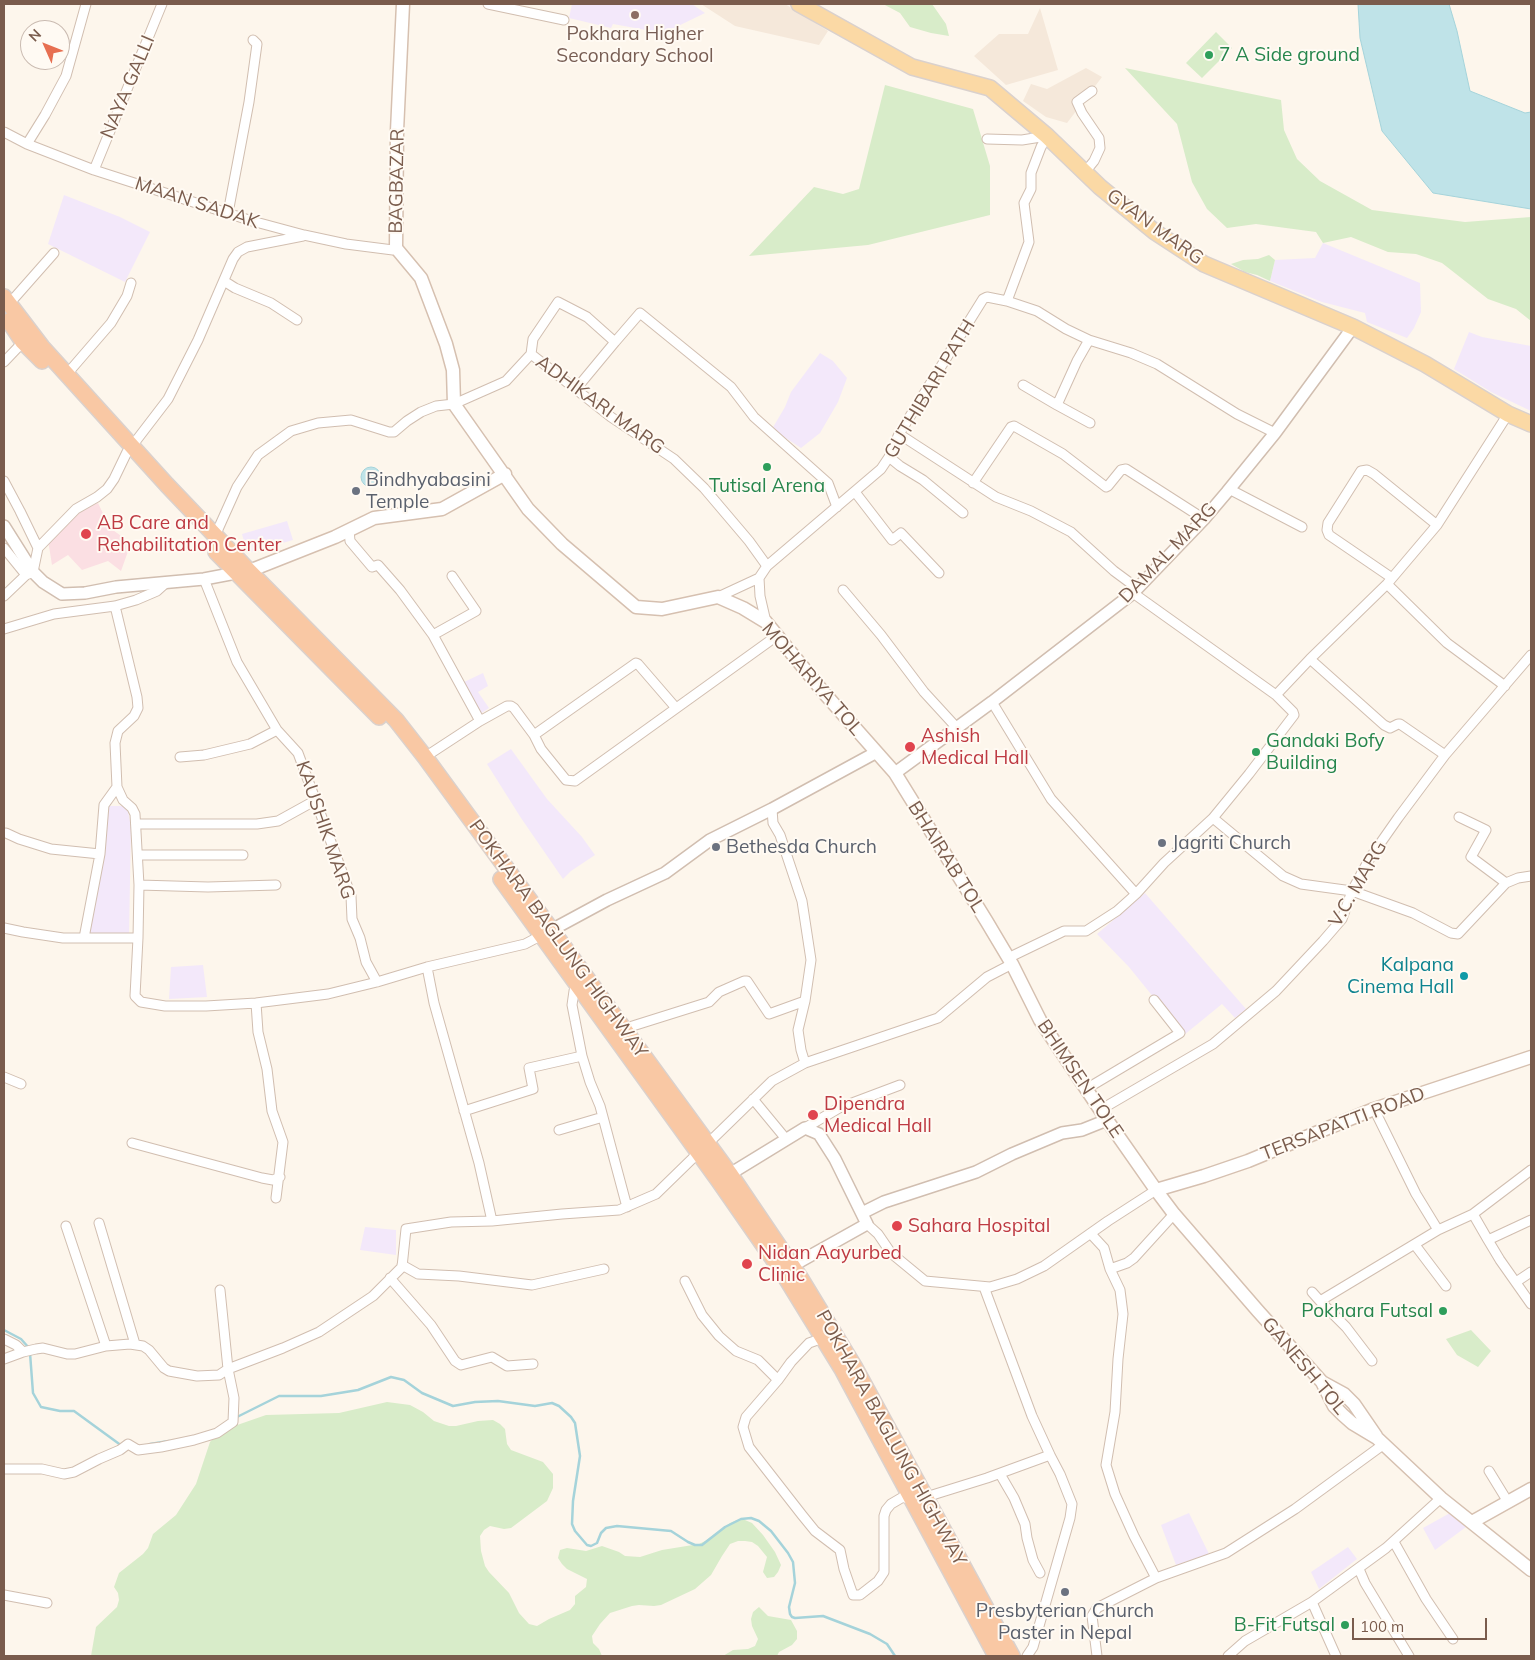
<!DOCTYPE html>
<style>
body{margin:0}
#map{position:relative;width:1535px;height:1660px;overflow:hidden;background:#fdf6ec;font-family:Mulish,sans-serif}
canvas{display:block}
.frame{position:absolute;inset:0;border:5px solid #7a5c4d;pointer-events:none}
.north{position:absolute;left:20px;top:20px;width:50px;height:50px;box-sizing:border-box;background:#fffaf3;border:1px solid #cabbb1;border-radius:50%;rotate:314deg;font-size:14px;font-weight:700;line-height:20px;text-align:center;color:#7a5c4d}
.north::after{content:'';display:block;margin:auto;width:18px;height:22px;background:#e76f51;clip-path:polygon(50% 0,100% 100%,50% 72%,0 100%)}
.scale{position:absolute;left:1352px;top:1618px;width:135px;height:22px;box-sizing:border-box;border:2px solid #7a5c4d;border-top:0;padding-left:6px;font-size:15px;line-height:18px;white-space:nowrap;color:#7a5c4d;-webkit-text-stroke:4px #fffaf3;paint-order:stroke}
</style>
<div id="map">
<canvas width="1535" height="1660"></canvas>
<div class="frame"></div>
<div class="north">N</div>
<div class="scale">100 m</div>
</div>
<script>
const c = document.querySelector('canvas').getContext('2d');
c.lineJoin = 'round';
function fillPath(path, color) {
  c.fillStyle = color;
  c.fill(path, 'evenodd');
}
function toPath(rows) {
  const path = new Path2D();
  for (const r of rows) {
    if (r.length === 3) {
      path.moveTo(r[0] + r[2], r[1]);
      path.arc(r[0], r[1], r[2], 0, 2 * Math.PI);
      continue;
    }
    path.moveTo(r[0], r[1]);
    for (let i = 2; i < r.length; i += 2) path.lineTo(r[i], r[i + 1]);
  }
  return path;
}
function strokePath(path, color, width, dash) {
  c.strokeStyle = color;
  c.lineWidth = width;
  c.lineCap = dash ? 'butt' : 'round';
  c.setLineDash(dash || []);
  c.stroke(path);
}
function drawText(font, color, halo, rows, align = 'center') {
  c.font = font + ' Mulish,sans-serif';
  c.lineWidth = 4;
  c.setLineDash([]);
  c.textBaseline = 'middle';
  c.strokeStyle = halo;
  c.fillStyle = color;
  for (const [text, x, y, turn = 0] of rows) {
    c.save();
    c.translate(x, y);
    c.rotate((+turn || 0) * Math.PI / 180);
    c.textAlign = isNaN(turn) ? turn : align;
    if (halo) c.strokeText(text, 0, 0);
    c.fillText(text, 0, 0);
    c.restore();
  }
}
const residential = toPath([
 [701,4,785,4,828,31,819,45,735,26],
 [1040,8,1058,70,1006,85,974,56,999,34,1028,34],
 [1086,68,1102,77,1067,123,1046,117,1023,101,1031,84,1047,89]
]);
const education = toPath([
 [572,4,692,4,705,13,670,30,646,30,613,24,611,28,569,18],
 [64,195,120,217,150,232,125,282,48,244],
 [1323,243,1420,283,1421,312,1414,328,1407,338,1367,322,1365,313,1322,302,1270,281,1275,260,1315,258],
 [1469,332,1482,337,1531,346,1531,370,1530,373,1531,374,1531,411,1491,392,1454,369],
 [820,353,833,361,847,378,838,402,820,433,801,448,772,429,785,407,791,392],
 [287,521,293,540,247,553,242,534],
 [483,673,488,686,478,692,489,708,480,714,462,683],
 [511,749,547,799,582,837,595,855,571,871,563,879,521,818,487,764],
 [106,806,127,806,131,827,129,936,86,934],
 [1145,893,1246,1009,1235,1018,1222,1004,1184,1035,1129,967,1097,934],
 [203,965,207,997,169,999,171,967],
 [365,1227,396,1230,396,1255,360,1250],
 [1189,1513,1209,1554,1176,1565,1161,1525],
 [1450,1513,1466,1527,1435,1550,1423,1528],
 [1348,1547,1357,1559,1319,1589,1311,1572]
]);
const medical = toPath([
 [98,503,110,528,131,543,121,571,108,561,82,570,68,555,52,565,48,540,74,513]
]);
const green = toPath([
 [883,4,932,4,946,24,949,36,931,33,910,27,900,13],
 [1216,32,1232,48,1202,78,1186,63],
 [1125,68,1281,100,1284,130,1297,159,1320,181,1372,210,1465,222,1531,217,1531,321,1516,309,1488,299,1442,263,1416,254,1388,252,1351,237,1323,243,1316,232,1256,224,1227,228,1207,209,1192,182,1177,124],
 [885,85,973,109,990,166,990,215,868,245,749,256,814,187,843,194,859,189],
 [1269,255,1275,260,1270,281,1257,275,1245,272,1231,264,1243,260,1258,259],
 [1471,1330,1491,1351,1478,1367,1457,1355,1446,1339],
 [387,1402,410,1405,423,1412,434,1421,449,1426,456,1426,478,1421,493,1420,500,1424,505,1429,507,1444,511,1450,543,1462,553,1474,553,1488,547,1501,511,1528,504,1529,490,1526,484,1530,480,1536,481,1551,485,1566,489,1572,509,1593,519,1613,529,1624,537,1626,549,1619,570,1610,575,1604,575,1596,586,1587,587,1579,567,1569,562,1564,558,1558,560,1550,567,1548,586,1551,602,1546,619,1552,625,1556,640,1557,662,1550,699,1544,705,1541,730,1523,737,1520,745,1520,752,1523,763,1535,775,1552,781,1565,778,1572,774,1577,767,1578,763,1572,767,1557,758,1546,752,1542,745,1541,738,1541,730,1544,722,1556,711,1575,695,1589,661,1605,654,1606,639,1605,632,1606,610,1613,600,1624,592,1636,593,1643,599,1649,602,1656,91,1656,96,1627,117,1607,119,1600,118,1593,114,1587,119,1573,143,1554,148,1548,153,1534,176,1515,196,1484,210,1442,220,1431,266,1415,339,1413],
 [759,1607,768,1616,791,1620,797,1631,797,1639,792,1645,779,1652,777,1656,723,1656,733,1650,748,1649,755,1646,758,1639,752,1626,751,1619,753,1612]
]);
const water = toPath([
 [1358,4,1449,4,1457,31,1470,91,1525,113,1531,112,1531,209,1433,193,1382,131,1360,38,1358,4],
 [371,477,10]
]);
const stream = toPath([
 [4,1330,21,1339,29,1348],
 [30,1353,33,1393,41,1407,60,1411,74,1411,122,1446],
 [235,1418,279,1396,321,1396,358,1390,391,1377,404,1380,422,1393,453,1406,475,1402,498,1401,535,1406,552,1403,559,1406,571,1417,575,1423,580,1456,573,1501,572,1524,575,1531,587,1545,591,1546,597,1543,601,1533,606,1528,617,1526,671,1531,688,1542,695,1545,702,1545,725,1527,741,1519,751,1518,759,1521,771,1531,788,1553,793,1562,795,1583,789,1607,790,1614,792,1617,795,1618,823,1616,870,1634,887,1644,895,1656],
 [150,1444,169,1441]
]);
const minor = toPath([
 [488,4,564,20],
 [4,132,27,144,94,170,252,221,304,235,346,244,393,250,396,248],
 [987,139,1022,140,1047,136],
 [27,144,45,115,66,76,86,4],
 [94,170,162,4],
 [1085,172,1094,161,1100,148,1099,138,1082,113,1077,102,1092,91],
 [228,213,249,102,257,44,253,40],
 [224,281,235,288,271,303,297,320],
 [1007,301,1037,311,1066,329,1089,340,1131,353,1157,364,1237,414,1275,433],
 [9,304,54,253],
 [4,362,23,342],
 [67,374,111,323,127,296,131,283],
 [1023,385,1057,405,1077,361,1089,340],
 [576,389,615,342],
 [1057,405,1090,423],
 [899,434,996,497,1031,511,1071,532,1114,571,1137,588],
 [132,446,168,399,198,340,233,259,238,252,247,247,303,236],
 [889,457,900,466,923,480,963,513],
 [4,481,20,511,38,548,33,572,26,575,4,596],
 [973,483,1011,427,1014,426,1063,454,1106,487,1108,486,1121,470,1126,469,1204,519],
 [1229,489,1302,527],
 [855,492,892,540,901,533,939,573],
 [349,530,350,541,372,567,378,565,400,590,433,635],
 [215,536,237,487,258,455,291,431,318,423,351,420,389,432,394,432,407,421,421,412,436,406,454,404,506,381,531,354],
 [4,548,26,575],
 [38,548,76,509,97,497,107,489,114,479,127,452],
 [767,566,749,541,704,488,674,459,611,417,531,354,533,339,558,302,587,317,615,342,640,313,731,387,754,417,828,483,837,507],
 [1392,578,1329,535,1327,530,1328,523,1361,471,1367,470,1374,474,1437,525],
 [204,579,237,662,277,730,298,753,351,896,352,919,360,938,366,962,377,982],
 [1387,584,1447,643,1505,686],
 [843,590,881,635,924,692,957,728],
 [718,597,759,578],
 [115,606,137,697,138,708,134,716,118,731,115,743,117,787,123,800,132,808,135,814,139,885,138,938,135,996,141,1002,165,1006,206,1006,256,1003,328,994,377,982,427,967,525,944,542,935],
 [766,622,760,596,759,578,767,566,881,469,889,457,899,434,983,299,987,297,1007,301,1029,242,1024,203,1031,189,1031,173,1041,147,1047,136],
 [4,629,54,614,115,606,136,600,157,591,167,582],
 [1310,659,1384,725,1390,728,1398,724,1400,724,1445,755],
 [1276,695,1310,659,1387,584,1437,525,1508,414],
 [992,702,1051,799,1136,894],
 [480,721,507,706,511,706,514,708,534,735,541,749,566,780,575,781,778,635],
 [534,735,636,663,638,664,676,708],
 [180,757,204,755,250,744,277,730],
 [425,757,480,721,433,635,476,611,452,576],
 [772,809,773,823,780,835,802,901,811,960,805,1001,798,1030,801,1050,805,1063],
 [1459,817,1486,830,1471,857,1506,883],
 [1213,818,1283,876,1301,884,1352,891,1413,913,1451,933,1458,934,1506,883,1518,878,1531,876],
 [136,824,257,824,278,821,316,800],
 [6,833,19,839,51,849,100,854,84,938],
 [100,854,104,805,117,787],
 [138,855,243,855],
 [139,885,208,887,276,885],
 [4,928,23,932,63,938,138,938],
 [1008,958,1064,931,1086,931,1117,911,1136,894,1164,863,1213,818,1249,774,1294,715,1293,712,1276,695,1133,593],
 [427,967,434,1003,479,1163,492,1221],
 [256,1003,258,1032,267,1069,272,1111,283,1142,276,1198],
 [623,1029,709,1002,719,992,744,981,747,981,769,1014,805,1001],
 [582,1056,590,1082,600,1106,627,1207],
 [4,1077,21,1084],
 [1086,1089,1180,1033,1154,1000],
 [753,1099,786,1139],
 [1374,1109,1416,1194,1438,1230],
 [1100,1110,1213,1044,1276,991,1323,941,1342,919,1352,891,1370,858,1398,818,1445,755,1531,655],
 [464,1111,533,1089,529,1068,582,1056,572,1005,574,991,577,984],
 [805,1128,839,1108,900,1085],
 [559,1130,603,1117],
 [132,1143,262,1178,273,1180,280,1177],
 [1473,1214,1531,1170],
 [1531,1220,1488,1240,1500,1260,1531,1304],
 [99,1223,135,1344],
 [867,1224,878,1234,891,1253,925,1281,990,1287,1017,1279,1044,1266,1108,1221,1156,1190],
 [66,1226,106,1346],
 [1091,1234,1104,1248,1110,1269],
 [1415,1245,1446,1286],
 [402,1265,418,1274,459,1276,532,1285,604,1269],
 [390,1278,431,1325,455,1361,461,1365,492,1357,507,1366,533,1364],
 [685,1281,702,1315,719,1336,736,1351,758,1360,778,1380],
 [1516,1282,1531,1272],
 [984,1287,1032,1416,1050,1455],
 [1312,1292,1320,1301,1438,1230,1473,1214,1488,1240],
 [1320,1301,1346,1327,1372,1361],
 [823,1338,809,1343,791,1362,778,1380,746,1417,743,1427,749,1447,802,1515,815,1531,840,1550,844,1569,853,1595,860,1595,878,1581,884,1572,884,1516,886,1510,891,1504,903,1497,913,1501,987,1478,1050,1455,1060,1474,1072,1504,1070,1518,1033,1647,1027,1656],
 [4,1339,16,1345,23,1352],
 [4,1359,23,1352,36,1349,43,1348,67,1354,75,1354,106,1346,130,1344,143,1346,149,1350,164,1368,169,1371,197,1376,219,1375,228,1369,283,1348,319,1332,373,1296,402,1267,406,1229,451,1222,492,1221,562,1214,619,1210,656,1194,772,1081,805,1063,938,1018,987,977,1012,964],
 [4,1469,42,1469,64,1474,74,1472,99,1459,120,1450,128,1444,138,1450,161,1447,194,1440,217,1433,233,1422,234,1398,228,1369,220,1290],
 [1489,1471,1508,1502],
 [1000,1474,1014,1498,1025,1524,1027,1538,1033,1560,1040,1573],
 [1394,1542,1426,1599,1453,1639],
 [1359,1569,1365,1583,1409,1656],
 [1156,1578,1134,1536,1115,1494,1106,1465,1115,1412,1118,1359,1123,1314,1120,1290,1110,1269,1127,1263,1134,1258,1174,1214],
 [4,1595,47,1603],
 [1097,1656,1092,1616,1097,1608,1156,1578,1226,1553,1295,1509,1384,1444],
 [1228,1656,1245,1641,1312,1602],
 [1336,1656,1312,1602,1386,1548,1441,1498]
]);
const tertiary = toPath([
 [4,526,33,572,43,582,62,594,85,593,116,587,204,579,241,572],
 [895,773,992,702,1133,593,1204,519,1227,492,1275,433,1353,327],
 [546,933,607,900,665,873,710,840,772,809,875,753],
 [725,1177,805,1128,819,1134,835,1159,867,1224,792,1266],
 [862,1213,884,1202,976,1172,1012,1154,1062,1133,1082,1130,1107,1120]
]);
const secondary = toPath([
 [403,4,397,131,396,248,421,278,446,344,453,370,454,404,528,509,562,544,636,607,662,609,718,597,743,608,766,622,825,694,895,773,987,922,1012,964,1040,1020,1107,1120,1156,1190,1174,1214,1258,1311,1322,1382,1334,1406,1343,1415,1352,1423,1377,1438,1441,1498,1531,1570],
 [249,571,335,537,374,518,442,509,505,474],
 [1156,1190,1204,1176,1248,1161,1374,1109,1531,1057],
 [1322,1382,1344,1394,1354,1404,1376,1436],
 [1472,1522,1531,1489]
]);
const primary = toPath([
 [799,4,912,67,990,88,1047,136,1100,187,1155,232,1204,264,1353,327,1425,364,1508,414,1531,424]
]);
const trunk = toPath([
 [4,297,42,347,167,485,249,571,396,720,425,757,730,1174,799,1276,855,1368,1012,1656],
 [9,321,23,342,42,361],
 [216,552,379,717],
 [501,879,719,1181,783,1273,842,1369,996,1656]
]);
const markers = [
 [635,15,5,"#8d6e63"],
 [1209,55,5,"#2e9e5b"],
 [767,467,5,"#2e9e5b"],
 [356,491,5,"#6b7280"],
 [86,534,6,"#e0444e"],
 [910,747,6,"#e0444e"],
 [1256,752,5,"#2e9e5b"],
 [1162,843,5,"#6b7280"],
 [716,847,5,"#6b7280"],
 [1464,976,5,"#0f9aa8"],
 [813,1115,6,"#e0444e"],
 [897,1226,6,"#e0444e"],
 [747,1264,6,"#e0444e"],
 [1443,1311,5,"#2e9e5b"],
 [1065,1592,5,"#6b7280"],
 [1345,1625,5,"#2e9e5b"]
];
const educationNames = [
 ["Pokhara Higher",635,34],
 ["Secondary School",635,56]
];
const leisureNames = [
 ["7 A Side ground",1219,55],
 ["Tutisal Arena",767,486,"center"],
 ["Gandaki Bofy",1266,741],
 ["Building",1266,763],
 ["Pokhara Futsal",1433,1311,"right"],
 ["B-Fit Futsal",1335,1625,"right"]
];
const streetNames = [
 ["NAYA GALLI",128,87,-67],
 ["BAGBAZAR",397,181,-89],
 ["MAAN SADAK",197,203,18],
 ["GYAN MARG",1155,227,36],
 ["GUTHIBARI PATH",930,389,-59],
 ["ADHIKARI MARG",600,405,36],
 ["DAMAL MARG",1168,553,-46],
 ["MOHARIYA TOL",812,679,49],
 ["KAUSHIK MARG",325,830,71],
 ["BHAIRAB TOL",946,857,58],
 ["V.C. MARG",1358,884,-60],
 ["POKHARA BAGLUNG HIGHWAY",558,939,54],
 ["BHIMSEN TOLE",1080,1079,56],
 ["TERSAPATTI ROAD",1343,1124,-21],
 ["GANESH TOL",1304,1366,50],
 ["POKHARA BAGLUNG HIGHWAY",891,1438,61]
];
const worshipNames = [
 ["Bindhyabasini",366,480],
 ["Temple",366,502],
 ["Jagriti Church",1172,843],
 ["Bethesda Church",726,847],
 ["Presbyterian Church",1065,1611,"center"],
 ["Paster in Nepal",1065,1633,"center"]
];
const healthNames = [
 ["AB Care and",97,523],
 ["Rehabilitation Center",97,545],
 ["Ashish",921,736],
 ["Medical Hall",921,758],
 ["Dipendra",824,1104],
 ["Medical Hall",824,1126],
 ["Sahara Hospital",908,1226],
 ["Nidan Aayurbed",758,1253],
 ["Clinic",758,1275]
];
const cultureNames = [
 ["Kalpana",1454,965],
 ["Cinema Hall",1454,987]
];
fillPath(residential, '#f5e8da');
fillPath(education, '#f3e8fa');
fillPath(medical, '#fbdfe3');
fillPath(green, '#d8ecc9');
fillPath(water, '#bfe3e8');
strokePath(water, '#a5d3da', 1);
strokePath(stream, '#a5d3da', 2.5);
strokePath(minor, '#d1beb0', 11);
strokePath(tertiary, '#d1beb0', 14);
strokePath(secondary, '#d6c0b0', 15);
strokePath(primary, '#dad1cd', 18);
strokePath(trunk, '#dad1cd', 18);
strokePath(minor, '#fff', 9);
strokePath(tertiary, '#fff', 11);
strokePath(secondary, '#fff', 12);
strokePath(primary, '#fbd9a5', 15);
strokePath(trunk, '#f9c8a4', 15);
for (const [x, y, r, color] of markers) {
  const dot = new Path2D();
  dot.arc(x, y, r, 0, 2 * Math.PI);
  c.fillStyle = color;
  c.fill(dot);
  strokePath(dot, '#fffaf3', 2);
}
drawText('19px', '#785e54', '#fffaf3', educationNames);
drawText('19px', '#27864d', '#fffaf3', leisureNames, 'left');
drawText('19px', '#7a5c4d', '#fffaf3', streetNames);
drawText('19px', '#5b616d', '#fffaf3', worshipNames, 'left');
drawText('19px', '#be3a42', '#fffaf3', healthNames, 'left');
drawText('19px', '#0d838f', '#fffaf3', cultureNames, 'right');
</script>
